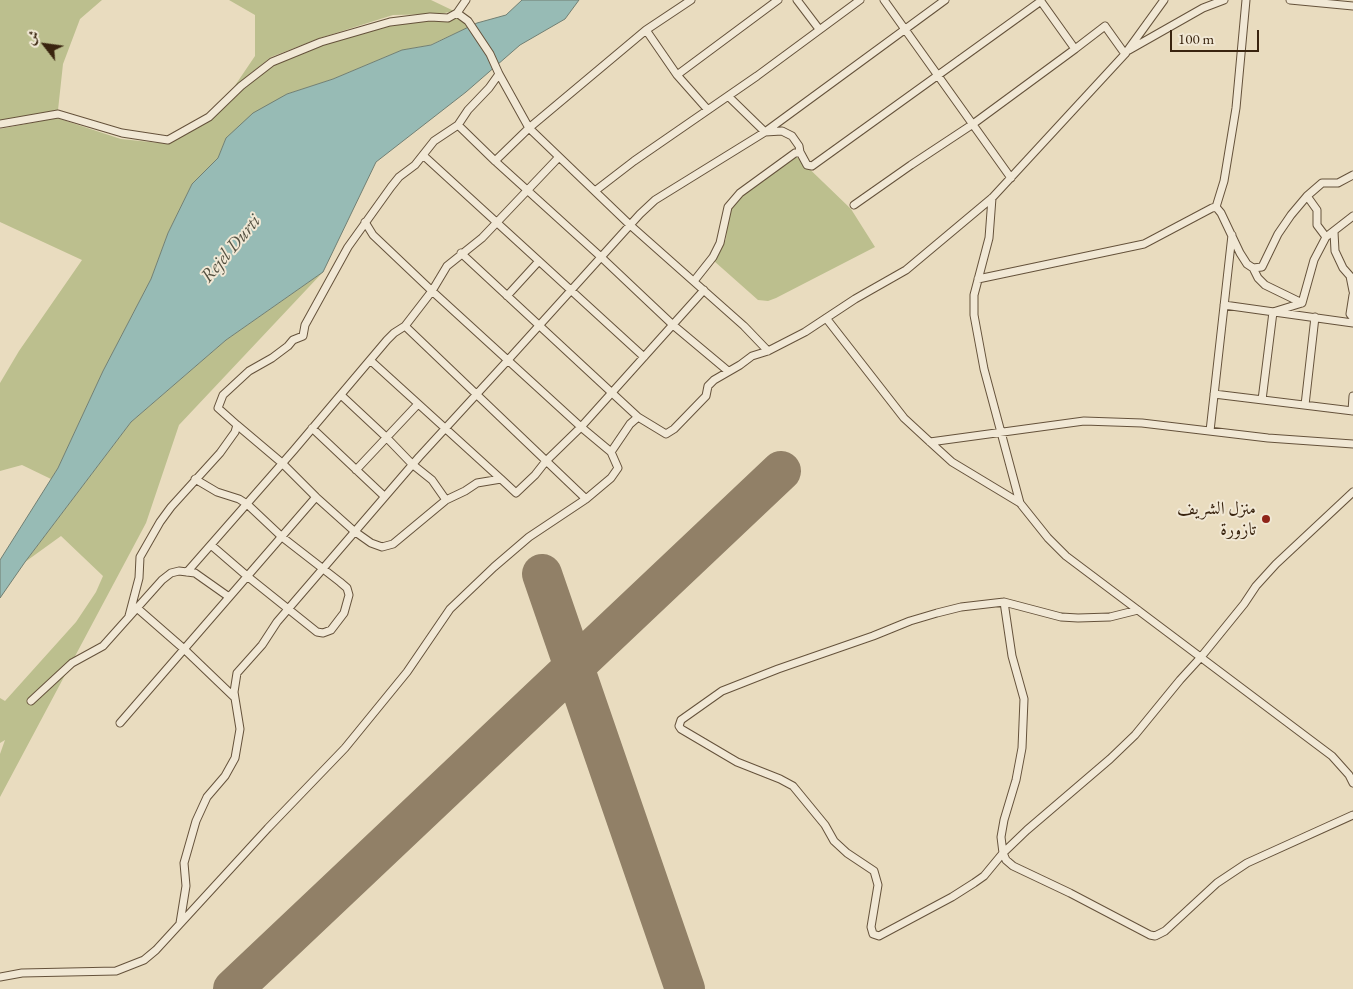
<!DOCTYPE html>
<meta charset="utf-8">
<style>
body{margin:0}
#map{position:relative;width:1353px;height:989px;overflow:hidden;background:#e9dcbf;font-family:"EB Garamond",Amiri,serif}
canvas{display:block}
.north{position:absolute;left:20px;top:20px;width:50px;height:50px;-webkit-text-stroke:4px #f1e8d5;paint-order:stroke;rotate:300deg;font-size:14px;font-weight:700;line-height:20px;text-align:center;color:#39240f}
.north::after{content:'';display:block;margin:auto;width:18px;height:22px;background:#39240f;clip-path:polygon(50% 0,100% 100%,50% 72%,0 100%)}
.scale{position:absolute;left:1170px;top:30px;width:89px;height:22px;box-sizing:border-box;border:2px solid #39240f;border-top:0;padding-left:6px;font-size:15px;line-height:18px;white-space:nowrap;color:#39240f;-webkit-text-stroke:4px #f1e8d5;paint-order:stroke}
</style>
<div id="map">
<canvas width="1353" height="989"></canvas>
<div class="north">ش</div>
<div class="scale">100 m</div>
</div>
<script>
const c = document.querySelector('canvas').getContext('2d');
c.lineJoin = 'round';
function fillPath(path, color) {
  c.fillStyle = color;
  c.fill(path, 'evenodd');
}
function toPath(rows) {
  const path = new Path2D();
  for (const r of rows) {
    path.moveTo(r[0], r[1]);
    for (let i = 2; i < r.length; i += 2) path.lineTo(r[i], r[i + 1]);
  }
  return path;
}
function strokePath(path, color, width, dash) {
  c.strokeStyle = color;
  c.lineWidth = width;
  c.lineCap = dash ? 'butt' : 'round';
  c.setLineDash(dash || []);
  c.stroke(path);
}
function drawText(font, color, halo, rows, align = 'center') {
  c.font = font + ' "EB Garamond",Amiri,serif';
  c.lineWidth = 4;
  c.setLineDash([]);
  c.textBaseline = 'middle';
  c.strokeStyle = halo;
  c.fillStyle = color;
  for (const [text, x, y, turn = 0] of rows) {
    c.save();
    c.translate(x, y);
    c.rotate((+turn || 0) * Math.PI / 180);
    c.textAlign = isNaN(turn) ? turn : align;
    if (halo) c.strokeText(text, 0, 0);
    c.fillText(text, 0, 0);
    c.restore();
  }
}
const green = toPath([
 [0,0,102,0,80,19,63,64,58,110,0,121],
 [229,0,431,0,454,11,440,14,393,15,320,38,271,57,234,87,255,56,255,15],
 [457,16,469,27,430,45,402,50,333,79,287,94,226,138,218,158,192,184,168,233,151,279,103,371,58,468,51,479,22,465,0,471,0,383,19,351,82,260,0,222,0,129,57,118,121,139,169,144,213,118,243,88,274,64,322,44,391,24],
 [795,155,851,209,875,247,776,298,768,301,758,300,714,261,726,239,728,213,733,202],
 [323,272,179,425,146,523,0,797,0,754,5,740,0,743,0,698,5,701,76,622,96,592,103,576,61,536,25,562,131,422,226,340]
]);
const water = toPath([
 [522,0,579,0,565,19,520,45,466,92,376,162,323,272,226,340,131,422,25,562,0,598,0,560,58,468,103,371,151,279,168,233,192,184,218,158,226,138,253,113,287,94,333,79,402,50,431,45,477,23,506,15,522,0]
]);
const runway = toPath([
 [542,574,685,989],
 [233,989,781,471]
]);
const street = toPath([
 [797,0,819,29],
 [884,0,1011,178],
 [1040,0,1075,49,1105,26,1125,54],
 [1290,0,1353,6],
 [457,13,468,21,490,54,499,74,529,128,630,225,744,326,768,351],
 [646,30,677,75,708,110],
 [1129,50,1203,8,1224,0],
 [677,75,778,0],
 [728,96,765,132,782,131,792,136,799,146,800,152],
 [0,124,58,114,122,133,168,140,209,117,241,86,272,62,321,42,390,22,430,17,448,18,457,13,466,0],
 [458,125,495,161,601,257,673,325,728,371],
 [424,156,644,357],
 [495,161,529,128,646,30,691,0],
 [595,191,634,161,757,76,860,0],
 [1307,196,1317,210,1317,225,1326,237],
 [992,198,989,238,974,295,974,315,984,369,1020,503],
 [854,205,911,165,973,124,1075,49],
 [1216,207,1224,181,1236,108,1246,0],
 [1216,207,1221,213,1240,253,1247,264,1253,268,1258,278,1265,285,1302,303],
 [365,222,373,235,432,291,581,427,611,452],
 [1334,232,1335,251,1343,268,1350,276,1353,291],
 [461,253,638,417],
 [1253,268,1262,267,1278,234,1291,215,1307,196,1322,183,1338,183,1353,175],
 [978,279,1144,244,1212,208,1216,207],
 [694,281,713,257,720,243,728,207,740,193,795,153,800,152,807,165,812,166,1041,1],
 [1353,295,1350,314,1353,318],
 [507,296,539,261],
 [1224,305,1353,323],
 [826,318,904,418,930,442,952,462,1020,503,1048,538,1066,556,1316,744,1332,756,1349,775,1353,783],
 [405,326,586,499],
 [370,360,501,479],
 [1214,394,1353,411],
 [341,395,386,437,412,464,432,480,446,500],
 [1262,400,1273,312,1302,303,1314,260,1326,237,1353,216],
 [1305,405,1315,317],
 [1352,411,1353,396],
 [237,425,282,463,316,497,354,531,371,543,382,547,393,544,446,500,465,491,477,483,501,479,516,493,535,475,546,461,581,427,704,290],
 [312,428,384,496],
 [1210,431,1232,235],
 [930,442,1084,421,1142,423,1268,438,1353,444],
 [356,470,418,404],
 [195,479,217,492,239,499,247,504,282,537,340,582,347,588,349,595,344,613,331,630,323,633,317,632,247,576,211,545],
 [187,572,294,450,387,340,394,333,405,326,432,291,447,266,482,238,559,157],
 [1004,602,1012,656,1024,699,1022,748,1016,780,1004,820,1001,837,1003,853,1006,860,1013,866,1070,893,1150,935,1155,936,1165,931,1217,883,1247,863,1353,815],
 [137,608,184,649,234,697],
 [1138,610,1110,617,1078,618,1061,617,1004,602,961,607,937,613,910,621,873,636,778,669,722,691,681,720,679,726,681,729,737,762,780,779,793,786,825,825,834,841,847,853,874,871,878,885,871,927,873,934,879,936,952,897,974,883,984,876,1003,853,1027,830,1110,759,1135,735,1180,680,1201,657,1244,604,1256,586,1276,564,1353,492],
 [129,616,139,578,140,557,160,522,171,507,220,453,235,432,237,425,218,408,223,395,249,371,272,358,288,346,293,340,303,336,305,325,348,247,391,187,399,177,415,165,434,141,458,125,468,110,489,88,499,74],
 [31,701,72,663,103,646,162,580,171,573,179,571,195,573,229,597],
 [120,723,316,497],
 [180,923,186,886,184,863,196,821,207,797,225,776,235,758,240,729,234,692,237,673,262,645,277,622,419,457,508,360,640,214,655,200,765,132,945,0],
 [0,977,22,973,116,971,144,960,156,950,268,828,345,748,407,672,450,609,494,567,529,537,586,499,611,478,618,468,611,452,630,424,638,417,666,434,674,429,706,396,708,386,714,380,740,365,752,356,768,351,805,332,855,299,906,270,992,198,1125,54,1164,0]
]);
const markers = [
 [1266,519,5,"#8f2418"]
];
const poiNames = [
 ["منزل الشريف",1256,509],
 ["تازورة",1256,530]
];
const waterNames = [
 ["Rejel Durti",231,249,-50]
];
fillPath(green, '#bcbf8e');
fillPath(water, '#97bbb5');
strokePath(water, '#717f73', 1);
strokePath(runway, '#918067', 40);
strokePath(street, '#65523b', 9);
strokePath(street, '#f1e8d5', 7);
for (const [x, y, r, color] of markers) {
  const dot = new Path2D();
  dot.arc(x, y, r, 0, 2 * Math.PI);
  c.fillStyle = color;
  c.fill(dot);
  strokePath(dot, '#f1e8d5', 2);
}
drawText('18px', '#39240f', '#f1e8d5', poiNames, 'right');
drawText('italic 19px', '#555141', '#f1e8d5', waterNames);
</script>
